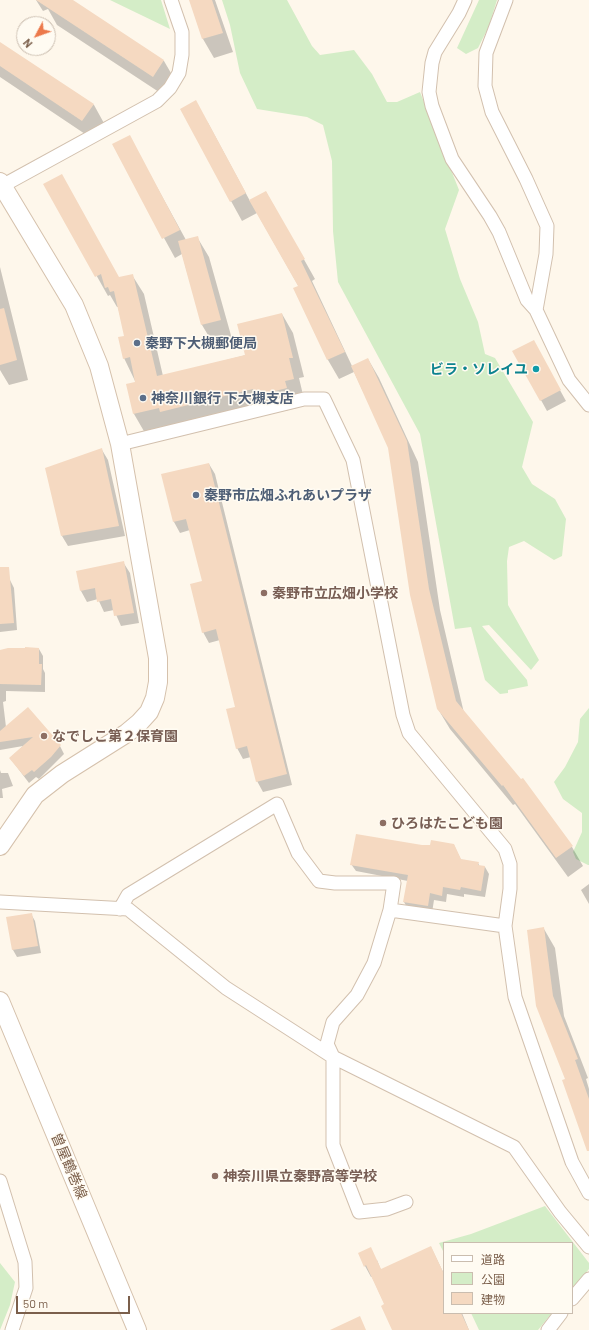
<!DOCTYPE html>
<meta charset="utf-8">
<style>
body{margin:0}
#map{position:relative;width:589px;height:1330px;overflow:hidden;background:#fef7eb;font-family:Barlow,"Noto Sans JP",sans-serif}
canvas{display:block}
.legend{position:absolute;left:443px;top:1242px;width:130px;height:72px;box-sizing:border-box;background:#fffbf2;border:1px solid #cabdaf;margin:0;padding:5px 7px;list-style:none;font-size:12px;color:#7b5f4b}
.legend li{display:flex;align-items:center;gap:8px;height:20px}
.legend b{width:20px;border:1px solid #cabdaf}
.north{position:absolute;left:16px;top:16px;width:40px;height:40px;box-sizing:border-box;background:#fffbf2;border:1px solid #cabdaf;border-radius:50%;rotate:229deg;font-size:11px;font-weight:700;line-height:16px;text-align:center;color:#7b5f4b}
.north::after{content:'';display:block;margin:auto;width:14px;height:18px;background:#ec794b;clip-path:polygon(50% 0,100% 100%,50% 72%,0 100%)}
.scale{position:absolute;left:16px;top:1296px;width:114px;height:18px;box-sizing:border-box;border:2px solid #7b5f4b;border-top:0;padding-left:5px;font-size:12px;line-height:14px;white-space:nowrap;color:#7b5f4b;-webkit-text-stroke:3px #fffbf2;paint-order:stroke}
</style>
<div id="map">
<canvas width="589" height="1330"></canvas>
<ul class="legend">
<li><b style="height:5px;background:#fff"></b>道路</li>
<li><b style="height:11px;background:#d4edc7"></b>公園</li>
<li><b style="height:11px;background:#f5d9c1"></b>建物</li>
</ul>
<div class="north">N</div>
<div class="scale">50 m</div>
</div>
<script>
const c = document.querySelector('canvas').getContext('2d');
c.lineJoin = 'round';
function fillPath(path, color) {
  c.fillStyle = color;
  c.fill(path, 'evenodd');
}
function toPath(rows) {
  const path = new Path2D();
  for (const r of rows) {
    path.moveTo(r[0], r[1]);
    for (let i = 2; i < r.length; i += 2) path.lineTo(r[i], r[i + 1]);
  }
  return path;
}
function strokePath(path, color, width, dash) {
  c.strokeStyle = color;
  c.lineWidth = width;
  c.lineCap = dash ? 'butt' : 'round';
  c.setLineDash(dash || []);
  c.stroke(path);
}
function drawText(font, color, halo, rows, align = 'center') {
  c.font = font + ' Barlow,"Noto Sans JP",sans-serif';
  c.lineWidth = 3;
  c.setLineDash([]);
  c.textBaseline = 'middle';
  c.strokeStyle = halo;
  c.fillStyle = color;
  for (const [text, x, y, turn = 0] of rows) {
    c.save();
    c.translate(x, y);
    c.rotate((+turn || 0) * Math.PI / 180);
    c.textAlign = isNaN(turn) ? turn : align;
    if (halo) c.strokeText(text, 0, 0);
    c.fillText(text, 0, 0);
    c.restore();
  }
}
const green = toPath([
 [110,0,161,0,170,29],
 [222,0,287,0,312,46,320,55,354,50,372,74,387,102,397,102,420,92,459,190,445,229,460,279,478,322,485,354,495,358,533,422,522,467,532,484,555,499,566,519,562,556,554,560,524,541,509,547,507,561,508,605,539,660,531,670,489,625,482,626,527,680,528,686,508,690,508,693,500,694,485,680,471,627,455,629,420,434,338,282,333,231,332,161,323,125,307,117,257,109,240,73,230,25],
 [479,0,497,0,489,26,478,48,466,54,457,48],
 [589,708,589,865,588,865,576,859,573,852,582,832,582,813,563,799,554,782,565,767,578,742,580,719],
 [545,1206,589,1263,589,1269,572,1290,572,1243,444,1243,444,1253,439,1243,471,1234],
 [0,1263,15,1282,10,1305,0,1330],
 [471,1313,552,1313,538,1330,479,1330]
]);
const shadow = toPath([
 [36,0,71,0,164,61,175,80,165,96,57,25,48,9,43,11],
 [190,0,215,0,233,52,214,58,203,39],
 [0,43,94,105,105,125,94,140,0,77],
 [207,121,250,201,266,192,315,279,312,281,352,366,368,359,379,378,418,462,440,610,464,713,572,847,583,866,568,877,515,804,513,805,450,729,438,709,389,447,354,372,339,379,328,360,295,289,299,287,257,213,242,221,231,201],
 [113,145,140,156,186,240,197,237,209,257,232,339,214,345,202,325,182,254,175,258],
 [45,184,119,278,132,275,144,294,163,376,246,355,282,314,293,333,304,377,299,378,304,399,296,401,297,408,267,415,264,409,145,433,134,414,136,383,124,358,125,337,118,307,117,307,110,295,108,296],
 [0,267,28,380,9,385,0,370],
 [514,351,539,352,566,401,547,411],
 [102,450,108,460,125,536,68,546,62,536],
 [209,464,215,474,292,785,263,792,257,781,251,757,243,759,237,748,237,708,220,640,209,643,203,632,203,581,190,530,180,533,174,522,162,475],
 [123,562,130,573,139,623,121,626,114,610,104,612,98,599,87,602,81,591,77,572],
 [10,580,14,588,17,630,0,632,0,581],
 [39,649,43,656,43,669,45,673,45,692,6,691,6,701,3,702,6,727,60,746,64,754,39,779,36,777,29,783,10,758,23,746,0,750,0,651],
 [0,770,1,773,8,773,13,786,2,789,3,798,0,798],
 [454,845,461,860,478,863,480,867,485,867,489,874,485,897,464,894,464,897,447,894,446,902,434,900,432,913,408,909,404,902,408,881,356,871,351,864,422,846],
 [589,884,589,904,581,890],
 [31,914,35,921,41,953,17,957,13,950,7,918],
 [544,929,555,948,564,1016,588,1078,586,1079,589,1089,589,1151,566,1080,537,1006],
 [431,1247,444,1274,444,1313,462,1313,469,1330,393,1330,385,1305,372,1277,371,1277,365,1266,359,1254,377,1260,381,1270]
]);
const building = toPath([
 [36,0,73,0,164,60,153,77],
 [189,0,212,0,223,33,202,39],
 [0,42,94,104,82,121,0,66],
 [196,100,246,193,230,202,180,109],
 [130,135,180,230,162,239,112,144],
 [62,174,119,277,133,274,157,376,245,355,237,324,282,313,293,358,289,358,294,379,285,381,287,388,255,396,253,389,160,412,159,408,133,414,126,384,135,382,130,357,123,359,118,337,124,336,114,291,110,292,108,287,105,288,101,274,95,277,43,184],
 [266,191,305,259,301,261,345,352,327,360,293,288,298,286,249,200],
 [198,236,221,320,201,325,178,241],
 [4,308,17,360,0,365,0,309],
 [534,340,561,390,540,401,512,351],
 [368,358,407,441,429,589,456,701,521,779,523,778,573,846,556,858,503,785,502,786,437,709,410,595,388,448,351,366],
 [102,448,119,526,61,536,45,468],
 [209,463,287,774,256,782,247,746,236,749,226,709,235,707,216,629,202,633,190,584,202,581,186,519,173,522,161,474],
 [124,561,134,613,114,616,111,599,97,602,95,588,80,591,76,571],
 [0,567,9,567,14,623,0,624],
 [25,647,39,648,39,664,42,664,41,685,0,684,0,650,8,648,25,648],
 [28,707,61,745,51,757,34,772,32,770,24,776,9,758,33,737,0,742,0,731],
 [356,834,422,845,430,845,431,840,454,844,461,859,479,862,478,865,485,866,481,891,461,887,460,890,443,887,442,896,430,893,428,906,403,902,408,875,350,865],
 [32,913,38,946,12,950,6,917],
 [544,927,553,996,578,1059,575,1060,589,1099,589,1151,587,1151,562,1080,565,1079,536,1006,527,930],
 [431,1246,444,1274,444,1313,461,1313,469,1330,392,1330,381,1306,384,1304,366,1265,364,1267,358,1253,371,1247,381,1269],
 [360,1316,366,1330,330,1330]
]);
const street = toPath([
 [465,0,459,13,435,52,432,63,429,92,432,106,452,159,490,216,499,232,527,300,536,310,569,380,589,405],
 [506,0,486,53,485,86,492,112,526,179,547,226,546,254,536,310],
 [2,186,157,101,170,88,179,73,182,55,182,32,171,0],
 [120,444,304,399,324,399,353,460,403,715,409,733,505,849,510,864,510,889,505,926,515,997,572,1162,589,1193],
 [0,902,128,909,226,988,333,1057,514,1147,560,1212,589,1247],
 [120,909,128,895,277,804,298,853,319,881,335,883,394,883,390,910,374,963,357,995,333,1022,327,1044,333,1057,333,1145,359,1212,387,1209,406,1202],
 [390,910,505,926],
 [0,1181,25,1262,26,1288,12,1330],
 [572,1299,589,1279],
 [548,1330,561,1313]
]);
const secondary = toPath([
 [0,182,74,305,99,366,120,444,158,658,158,682,155,698,149,712,139,723,127,733,62,774,35,795,0,846],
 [0,1001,137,1330]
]);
const markers = [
 [137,343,4,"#5c6f8a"],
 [536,369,4,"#0f9aa8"],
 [143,398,4,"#5c6f8a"],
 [196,495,4,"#5c6f8a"],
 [264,593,4,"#8d6e63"],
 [44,736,4,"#8d6e63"],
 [383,823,4,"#8d6e63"],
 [215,1176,4,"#8d6e63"]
];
const serviceNames = [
 ["秦野下大槻郵便局",145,343],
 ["神奈川銀行 下大槻支店",151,398],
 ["秦野市広畑ふれあいプラザ",204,495]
];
const cultureNames = [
 ["ビラ・ソレイユ",528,369]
];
const educationNames = [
 ["秦野市立広畑小学校",272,593],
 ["なでしこ第２保育園",52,736],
 ["ひろはたこども園",391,823],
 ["神奈川県立秦野高等学校",223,1176]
];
const streetNames = [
 ["曽屋鶴巻線",69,1166,67]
];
fillPath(green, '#d4edc7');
fillPath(shadow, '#0003');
fillPath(building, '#f5d9c1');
strokePath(street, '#d2c0ae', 15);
strokePath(secondary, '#d5c1ac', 20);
strokePath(street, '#fff', 13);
strokePath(secondary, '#fff', 18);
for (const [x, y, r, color] of markers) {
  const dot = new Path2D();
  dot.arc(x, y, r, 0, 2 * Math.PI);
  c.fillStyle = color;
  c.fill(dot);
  strokePath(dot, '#fffbf2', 1.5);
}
drawText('bold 14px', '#4e5e75', '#fffbf2', serviceNames, 'left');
drawText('bold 14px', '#0d838f', '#fffbf2', cultureNames, 'right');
drawText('bold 14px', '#785e54', '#fffbf2', educationNames, 'left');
drawText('14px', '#7b5f4b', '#fffbf2', streetNames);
</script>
